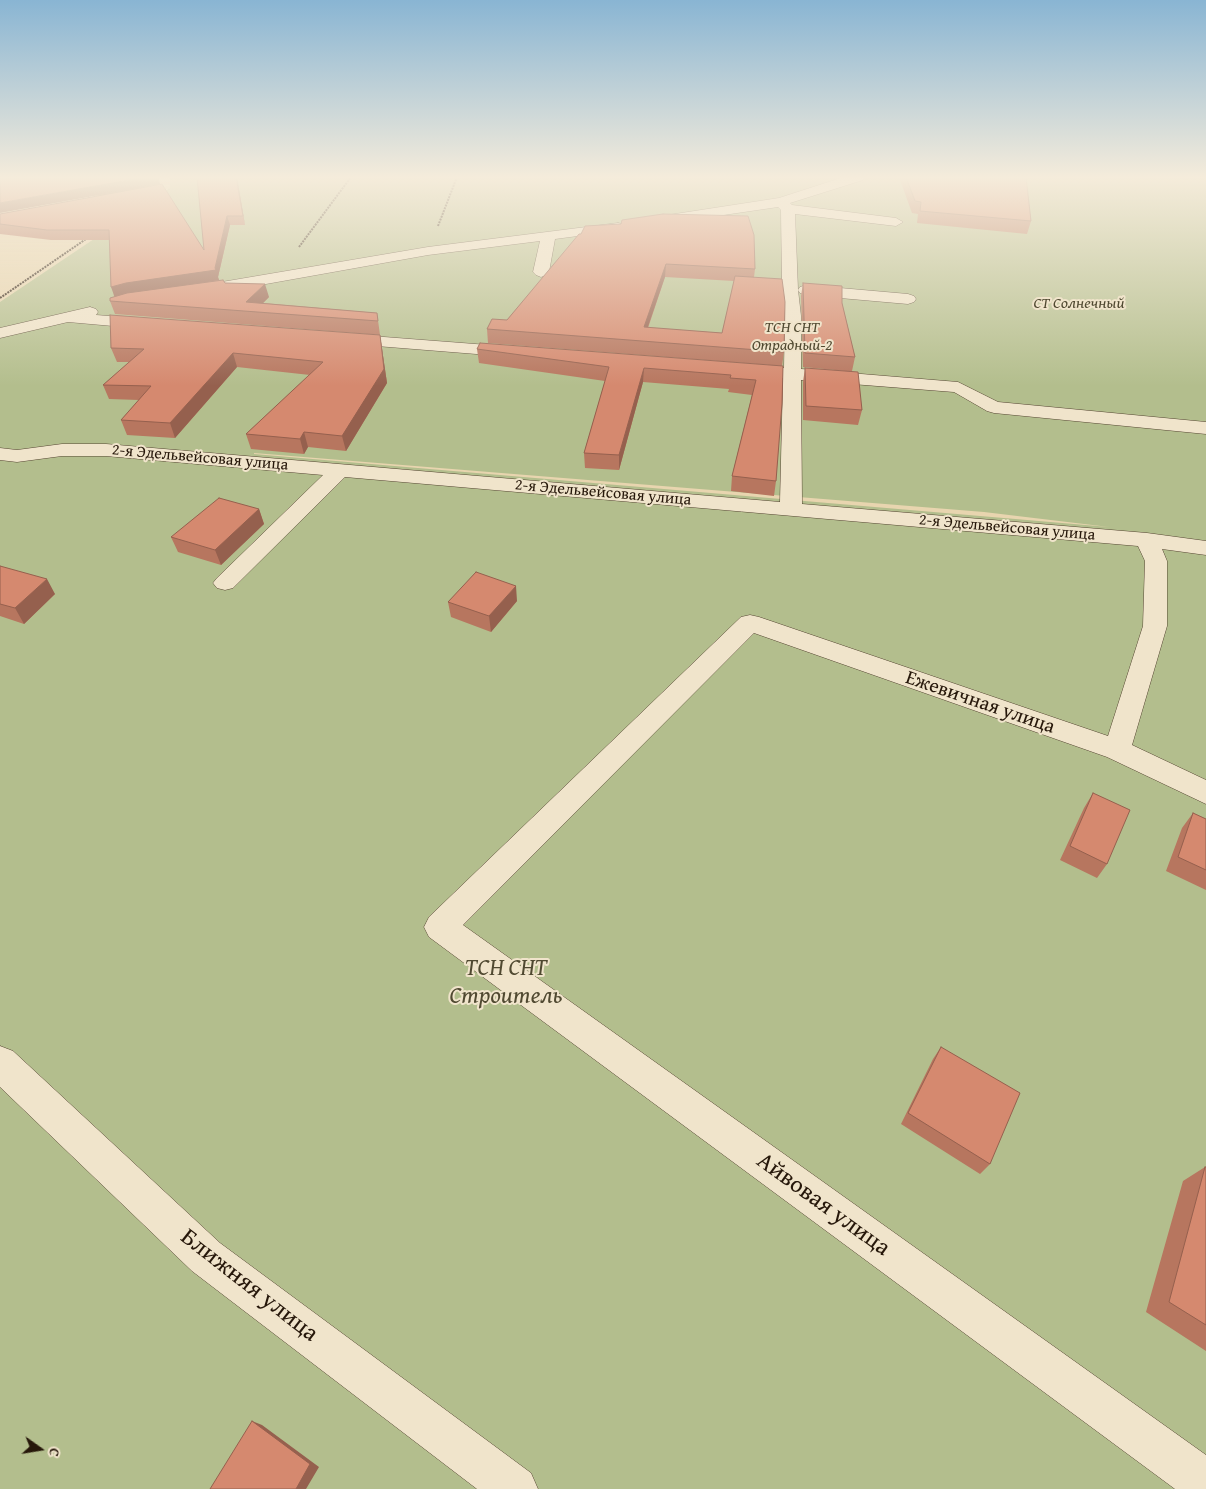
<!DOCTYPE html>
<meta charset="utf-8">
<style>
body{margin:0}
#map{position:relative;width:1206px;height:1489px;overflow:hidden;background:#e8d5af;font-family:"Gentium Book Plus",serif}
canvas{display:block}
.north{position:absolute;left:15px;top:1424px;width:50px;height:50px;-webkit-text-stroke:4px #f0e4cb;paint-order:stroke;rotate:103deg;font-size:14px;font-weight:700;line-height:20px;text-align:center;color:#26170a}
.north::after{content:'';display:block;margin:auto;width:18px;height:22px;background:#26170a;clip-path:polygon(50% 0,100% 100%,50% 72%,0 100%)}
</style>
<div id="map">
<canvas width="1206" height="1489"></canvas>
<div class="north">С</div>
</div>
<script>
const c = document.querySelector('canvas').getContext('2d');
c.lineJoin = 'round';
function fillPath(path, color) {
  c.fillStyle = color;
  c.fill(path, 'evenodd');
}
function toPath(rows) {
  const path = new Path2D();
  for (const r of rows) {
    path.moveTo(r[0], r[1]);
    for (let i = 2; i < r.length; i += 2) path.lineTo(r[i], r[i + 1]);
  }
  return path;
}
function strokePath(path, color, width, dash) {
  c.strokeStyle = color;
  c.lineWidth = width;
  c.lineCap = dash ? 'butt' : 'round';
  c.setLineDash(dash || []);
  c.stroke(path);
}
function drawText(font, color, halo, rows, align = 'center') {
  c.font = font + ' "Gentium Book Plus",serif';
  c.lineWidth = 4;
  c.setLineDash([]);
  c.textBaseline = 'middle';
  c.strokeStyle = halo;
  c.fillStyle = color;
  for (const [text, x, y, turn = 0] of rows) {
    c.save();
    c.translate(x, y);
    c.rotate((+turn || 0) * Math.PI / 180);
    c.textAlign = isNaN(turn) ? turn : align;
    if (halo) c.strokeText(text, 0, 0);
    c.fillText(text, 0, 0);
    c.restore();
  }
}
const green = toPath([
 [170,177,1206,177,1206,1489,0,1489,0,302,170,188],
 [254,453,984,512,1109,527,254,454]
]);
const path = toPath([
 [438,226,457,177],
 [299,247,351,177],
 [0,298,86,239]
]);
const minor = toPath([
 [844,177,864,177,863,180,790,203,792,205,896,218,903,222,896,226,795,214,798,290,800,287,806,285,908,294,914,296,916,299,914,302,908,304,806,295,800,293,798,290,801,316,801,369,958,382,998,402,1206,422,1206,434,994,413,987,411,954,392,801,380,802,504,1147,533,1206,541,1206,555,1162,549,1167,561,1167,626,1132,745,1206,780,1206,804,1107,757,754,633,463,925,1206,1455,1206,1489,1175,1489,429,937,424,927,429,917,741,617,750,615,759,617,1108,736,1143,626,1145,561,1138,546,345,477,233,588,225,590,217,588,213,583,217,578,323,475,106,456,62,456,17,462,0,460,0,448,17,450,62,444,106,444,780,502,783,378,746,375,740,374,737,370,740,366,746,365,784,368,785,316,782,288,781,210,778,207,662,224,655,220,662,216,779,198,844,177],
 [618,223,623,224,625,227,623,230,555,239,549,272,546,275,541,277,536,275,533,272,540,241,428,255,210,294,204,292,202,289,204,286,210,284,428,247,618,223],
 [90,307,96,309,98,312,96,315,147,319,153,320,155,324,153,328,147,329,68,322,0,338,0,328,90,307],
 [345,334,514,347,520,348,523,352,520,356,514,357,339,343,336,339,339,335,345,334],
 [0,1046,13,1051,220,1243,531,1473,538,1489,477,1489,192,1271,0,1087,0,1046]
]);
const wall = toPath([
 [0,177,158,177,160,184,204,250,197,177,237,177,245,225,230,225,218,277,219,280,225,283,269,297,263,303,377,313,380,335,115,314,110,301,114,297,110,240,51,240,0,234,0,214,98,196],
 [899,177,1026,177,1031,221,1027,234,917,223,918,214,912,213],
 [581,234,755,269,754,277,784,352,782,366,488,343,487,329,507,320],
 [665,277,734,281,722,333,648,328],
 [803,283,842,303,855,357,852,371,862,410,858,425,803,420,803,382,805,368,846,371,803,367,801,296],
 [380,335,387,383,346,451,308,447,304,454,251,449,246,434,310,375,237,367,175,438,127,435,121,420,139,400,109,399,103,385,129,362,117,362,111,348],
 [477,349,783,366,776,481,774,496,731,491,732,476,752,395,728,392,729,389,643,382,619,470,585,468,584,453,605,381,479,363],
 [259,509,264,524,221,565,178,552,171,537],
 [0,566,55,594,24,624,0,616],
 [517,601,491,632,451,617,448,602],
 [1093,793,1107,864,1097,878,1060,860,1084,808],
 [1193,813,1206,819,1206,890,1166,871,1182,828],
 [941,1047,990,1164,980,1174,901,1124,933,1059],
 [1205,1167,1206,1167,1206,1351,1146,1312,1183,1181]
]);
const shadedWall = toPath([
 [146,177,158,177,160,184,0,213,0,203],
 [236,177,237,177,245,225,243,216],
 [227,216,230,225,218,277,219,280,115,298,111,287,126,283,215,268],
 [666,264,665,277,643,341,644,327],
 [265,284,269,297,254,312,246,302],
 [380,335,387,383,346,451,342,436],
 [233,353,237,367,175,438,170,423],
 [644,368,643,382,619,470,619,455],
 [304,432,308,447,304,454,300,439],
 [259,509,264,524,221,565,215,550],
 [47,579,55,594,24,624,15,608],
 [516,586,517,601,491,632,489,616],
 [252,1421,262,1425,319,1467,306,1489,296,1489]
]);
const building = toPath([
 [0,177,146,177,0,203,0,177],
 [197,177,236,177,243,216,227,216,215,268,216,270,126,283,111,287,109,230,47,230,0,224,0,214,162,184,204,250,197,177],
 [906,177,1026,177,1031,221,920,211,921,202,915,201,906,177],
 [663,214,748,216,754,235,755,269,666,264,644,327,722,333,735,276,782,279,785,302,784,352,487,329,492,319,507,320,579,234,581,234,585,226,621,224,622,220,663,214],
 [223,280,225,283,265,284,246,302,377,313,378,321,110,301,110,298,127,293,223,280],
 [803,283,842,286,842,303,855,357,805,353,803,283],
 [110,315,380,335,384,369,342,436,304,432,300,439,246,434,323,362,233,353,170,423,121,420,151,386,103,385,144,349,111,348,110,315],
 [480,343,783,366,782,404,776,481,732,476,756,380,730,378,731,375,644,368,619,455,584,453,609,367,477,349,480,343],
 [805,368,858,372,862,410,806,406,805,368],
 [219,498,259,509,215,550,171,537,219,498],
 [0,566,47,579,15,608,0,604,0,566],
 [476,572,516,586,489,616,448,602,476,572],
 [1093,793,1130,810,1107,864,1070,846,1093,793],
 [1193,813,1206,819,1206,870,1178,857,1193,813],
 [941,1047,1020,1093,990,1164,908,1113,941,1047],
 [1205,1167,1206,1167,1206,1325,1169,1302,1205,1167],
 [252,1421,310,1464,296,1489,210,1489,252,1421]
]);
const farParknames = [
 ["СТ Солнечный",1079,304],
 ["ТСН СНТ",792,328],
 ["Отрадный-2",792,346]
];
const farStreetnames = [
 ["2-я Эдельвейсовая улица",200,458,5],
 ["2-я Эдельвейсовая улица",603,493,5],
 ["2-я Эдельвейсовая улица",1007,528,5]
];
const streetNames = [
 ["Ежевичная улица",980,703,19]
];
const nearParknames = [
 ["ТСН СНТ",506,969],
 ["Строитель",506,997]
];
const nearStreetnames = [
 ["Айвовая улица",823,1205,36],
 ["Ближняя улица",249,1286,38]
];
fillPath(green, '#b3be8d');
strokePath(minor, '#564633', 1);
strokePath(path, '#26170a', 2, [2, 1]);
fillPath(minor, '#f0e4cb');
fillPath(wall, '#b7765f');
fillPath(shadedWall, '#95604e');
fillPath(building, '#d5896f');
strokePath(building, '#95604e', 1);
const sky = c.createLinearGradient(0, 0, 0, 386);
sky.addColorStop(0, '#89b5d3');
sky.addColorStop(0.46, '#f5ecdb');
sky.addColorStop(1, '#f5ecdb00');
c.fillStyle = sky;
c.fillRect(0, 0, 1206, 386);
drawText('italic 16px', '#504931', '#f0e4cb', farParknames);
drawText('16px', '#26170a', '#f0e4cb', farStreetnames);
drawText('20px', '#26170a', '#f0e4cb', streetNames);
drawText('italic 24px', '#504931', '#f0e4cb', nearParknames);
drawText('24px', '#26170a', '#f0e4cb', nearStreetnames);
</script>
